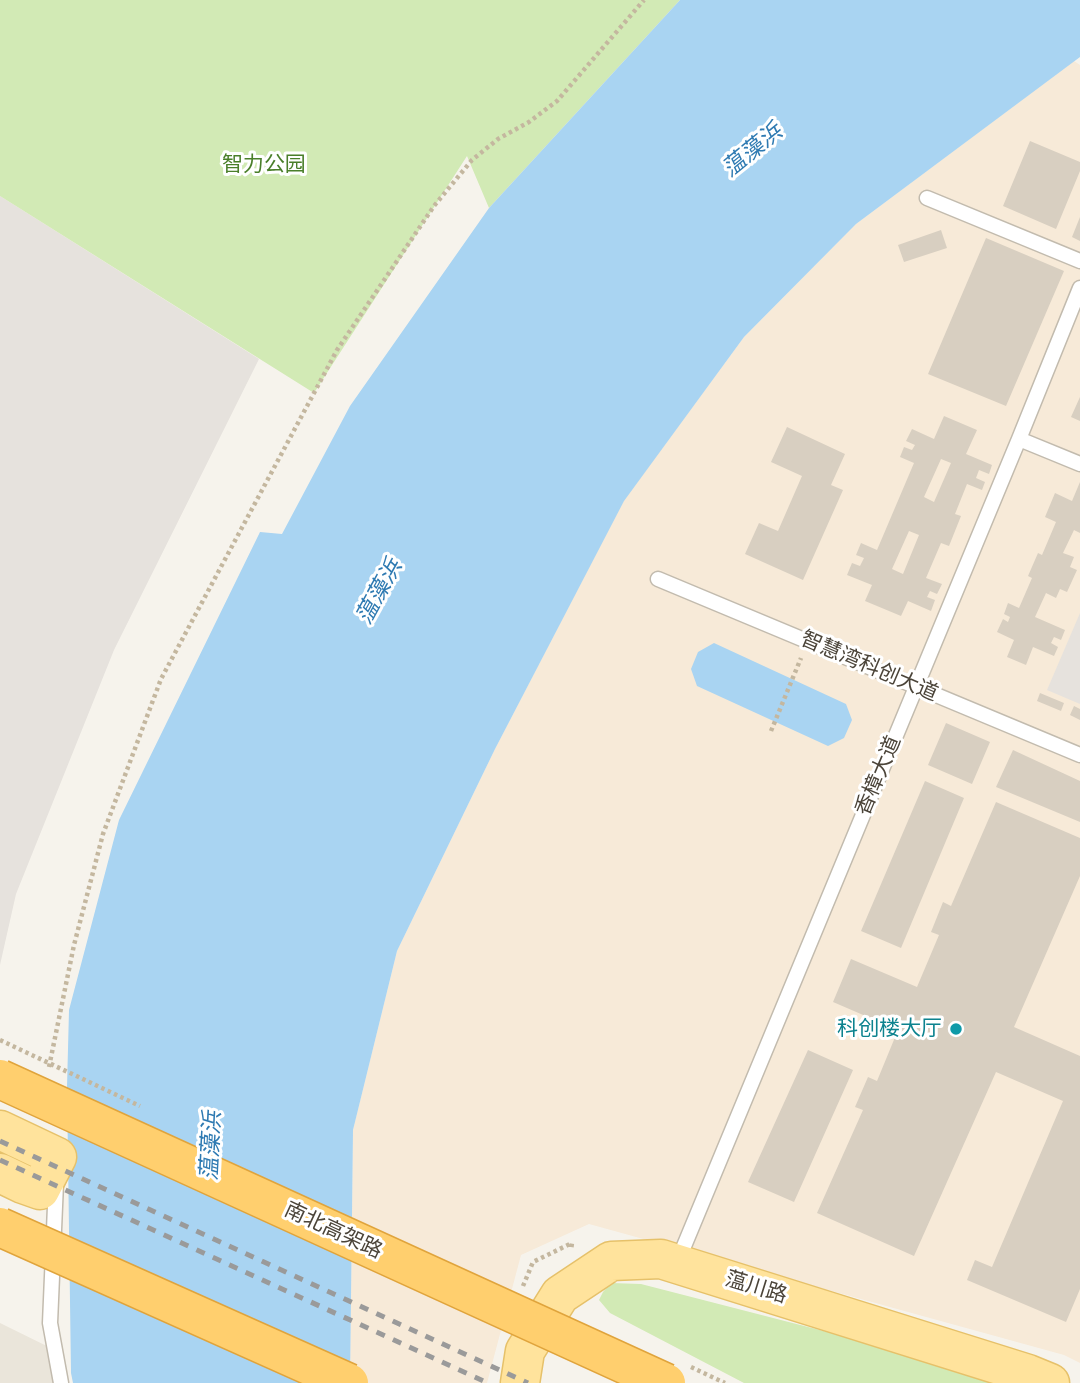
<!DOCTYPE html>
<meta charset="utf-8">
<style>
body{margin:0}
canvas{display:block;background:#f6f3ec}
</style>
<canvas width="1080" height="1383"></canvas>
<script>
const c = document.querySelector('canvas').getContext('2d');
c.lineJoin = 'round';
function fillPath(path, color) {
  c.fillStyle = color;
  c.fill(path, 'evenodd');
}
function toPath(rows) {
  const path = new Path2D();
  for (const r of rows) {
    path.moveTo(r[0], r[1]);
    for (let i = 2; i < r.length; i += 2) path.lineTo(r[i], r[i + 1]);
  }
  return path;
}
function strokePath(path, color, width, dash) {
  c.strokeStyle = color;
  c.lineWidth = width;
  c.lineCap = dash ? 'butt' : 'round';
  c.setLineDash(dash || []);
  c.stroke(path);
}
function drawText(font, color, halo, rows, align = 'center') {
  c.font = font + ' "Archivo Narrow","Noto Sans SC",sans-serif';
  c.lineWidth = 6;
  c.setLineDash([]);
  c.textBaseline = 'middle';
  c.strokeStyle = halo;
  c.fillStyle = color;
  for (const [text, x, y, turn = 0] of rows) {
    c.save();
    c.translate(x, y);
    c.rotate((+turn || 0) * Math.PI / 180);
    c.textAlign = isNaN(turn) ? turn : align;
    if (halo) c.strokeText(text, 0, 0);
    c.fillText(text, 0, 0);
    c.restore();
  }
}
const residential = toPath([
 [0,1323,63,1354,56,1383,0,1383]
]);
const commercial = toPath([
 [1074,61,1080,65,1080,1363,1064,1355,589,1224,521,1255,487,1383,350,1383,353,1130,397,951,495,749,624,500,744,337,856,224]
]);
const industrial = toPath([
 [0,196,259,359,114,650,16,894,0,965],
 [1080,613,1080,704,1047,690]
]);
const green = toPath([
 [0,0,680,0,489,208,467,156,314,393,0,196],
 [611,1283,641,1284,913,1354,1002,1383,744,1383,610,1313,599,1300,603,1292]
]);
const water = toPath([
 [680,0,1080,0,1080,57,856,224,744,337,624,501,495,749,397,951,353,1130,350,1383,73,1383,71,1373,67,1087,69,1010,119,820,260,532,282,534,350,406,489,208],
 [714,643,846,704,852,720,844,738,828,746,697,686,691,669,698,652]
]);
const building = toPath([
 [1030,141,1080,162,1080,171,1056,229,1003,206],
 [1080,217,1080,241,1072,237],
 [941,230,947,248,904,262,898,245],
 [986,238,1064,271,1006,406,928,374],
 [1080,397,1080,421,1071,417],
 [944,416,977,430,966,454,992,465,989,474,979,470,976,478,985,482,982,490,967,484,955,514,961,516,949,546,941,543,926,578,942,584,937,594,930,591,927,597,935,600,931,611,908,601,901,616,865,601,872,585,847,575,852,563,860,566,864,558,856,555,861,543,877,550,914,463,900,457,904,447,912,450,915,445,906,441,912,429,934,439],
 [941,459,951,463,934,502,924,497],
 [909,531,919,535,903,574,892,569],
 [787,427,845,454,831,485,843,490,803,580,745,554,759,523,778,531,802,476,771,462],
 [1080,482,1080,533,1074,530,1063,553,1074,557,1070,567,1077,570,1067,592,1060,589,1056,598,1046,593,1035,617,1065,630,1061,640,1054,637,1051,643,1058,647,1054,656,1033,647,1026,665,1007,657,1014,640,997,632,1003,619,1008,622,1010,617,1004,614,1008,603,1019,608,1032,578,1028,576,1038,553,1042,555,1056,522,1045,517,1055,493,1072,501],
 [1040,693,1064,703,1061,711,1037,701],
 [1074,706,1080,709,1080,720,1070,715],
 [946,723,990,742,972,784,928,765],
 [1013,750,1080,781,1080,822,996,787],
 [925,781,964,798,901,948,861,931],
 [996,802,1080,838,1080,876,1014,1027,1080,1056,1080,1289,1066,1322,967,1280,975,1260,992,1267,1063,1101,996,1072,914,1256,817,1213,863,1110,855,1107,868,1077,877,1081,898,1030,833,1002,851,959,917,987,939,935,931,932,943,902,951,906],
 [808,1050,853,1070,794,1202,748,1182]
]);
const path = toPath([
 [771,731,801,658],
 [49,1067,74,945,103,834,161,679,337,350,434,206,472,160,498,139,529,122,557,101,644,0],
 [523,1286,533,1262,572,1243,571,1250],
 [691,1367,725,1383]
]);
const lane = toPath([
 [927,198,1080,261],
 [1019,439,1080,464],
 [658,579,1080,755],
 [56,1183,50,1323,61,1383],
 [677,1263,1019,439,1080,288]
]);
const primary = toPath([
 [0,1130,57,1157,40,1190,23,1184,0,1173],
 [520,1383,525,1351,560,1295,611,1261,661,1259,1028,1374,1050,1383]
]);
const rail = toPath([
 [0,1141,528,1383],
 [0,1160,488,1383]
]);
const pathBridge = toPath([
 [0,1040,140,1106]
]);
const highwayBridge = toPath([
 [0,1079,666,1383],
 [0,1227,349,1383]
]);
const markers = [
 [956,1029,7,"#0f9aa8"]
];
const parkNames = [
 ["智力公园",264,165]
];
const streetNames = [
 ["智慧湾科创大道",869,667,23],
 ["香樟大道",879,776,-67],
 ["南北高架路",333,1231,25],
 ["蕰川路",756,1288,17]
];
const cultureNames = [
 ["科创楼大厅",942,1029]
];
const waterNames = [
 ["蕰藻浜",753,151,-39],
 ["蕰藻浜",380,592,-61],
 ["蕰藻浜",212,1146,-87]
];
fillPath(residential, '#eae5da');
fillPath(commercial, '#f7ead8');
fillPath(industrial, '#e6e2dd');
fillPath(green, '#d2eab5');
fillPath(water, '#a9d4f2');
fillPath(building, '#d8cfc1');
strokePath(lane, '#c2bbae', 17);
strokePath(primary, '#e6c16a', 41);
strokePath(path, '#c4b79f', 4.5, [3.5, 3.5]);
strokePath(lane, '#fff', 14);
strokePath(primary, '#ffe39c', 38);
strokePath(rail, '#9a9a9a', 5, [9, 9]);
strokePath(highwayBridge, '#e0a43c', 41, []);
strokePath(pathBridge, '#c4b79f', 4.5, [3.5, 3.5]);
strokePath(highwayBridge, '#ffcf6e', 38);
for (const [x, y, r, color] of markers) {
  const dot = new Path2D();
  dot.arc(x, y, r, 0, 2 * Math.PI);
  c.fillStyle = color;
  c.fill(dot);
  strokePath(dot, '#fff', 2.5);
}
drawText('21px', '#4a7f2a', '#fff', parkNames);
drawText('21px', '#4b4439', '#fff', streetNames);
drawText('21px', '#0d838f', '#fff', cultureNames, 'right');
drawText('italic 23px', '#2e7ab2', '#fff', waterNames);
</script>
